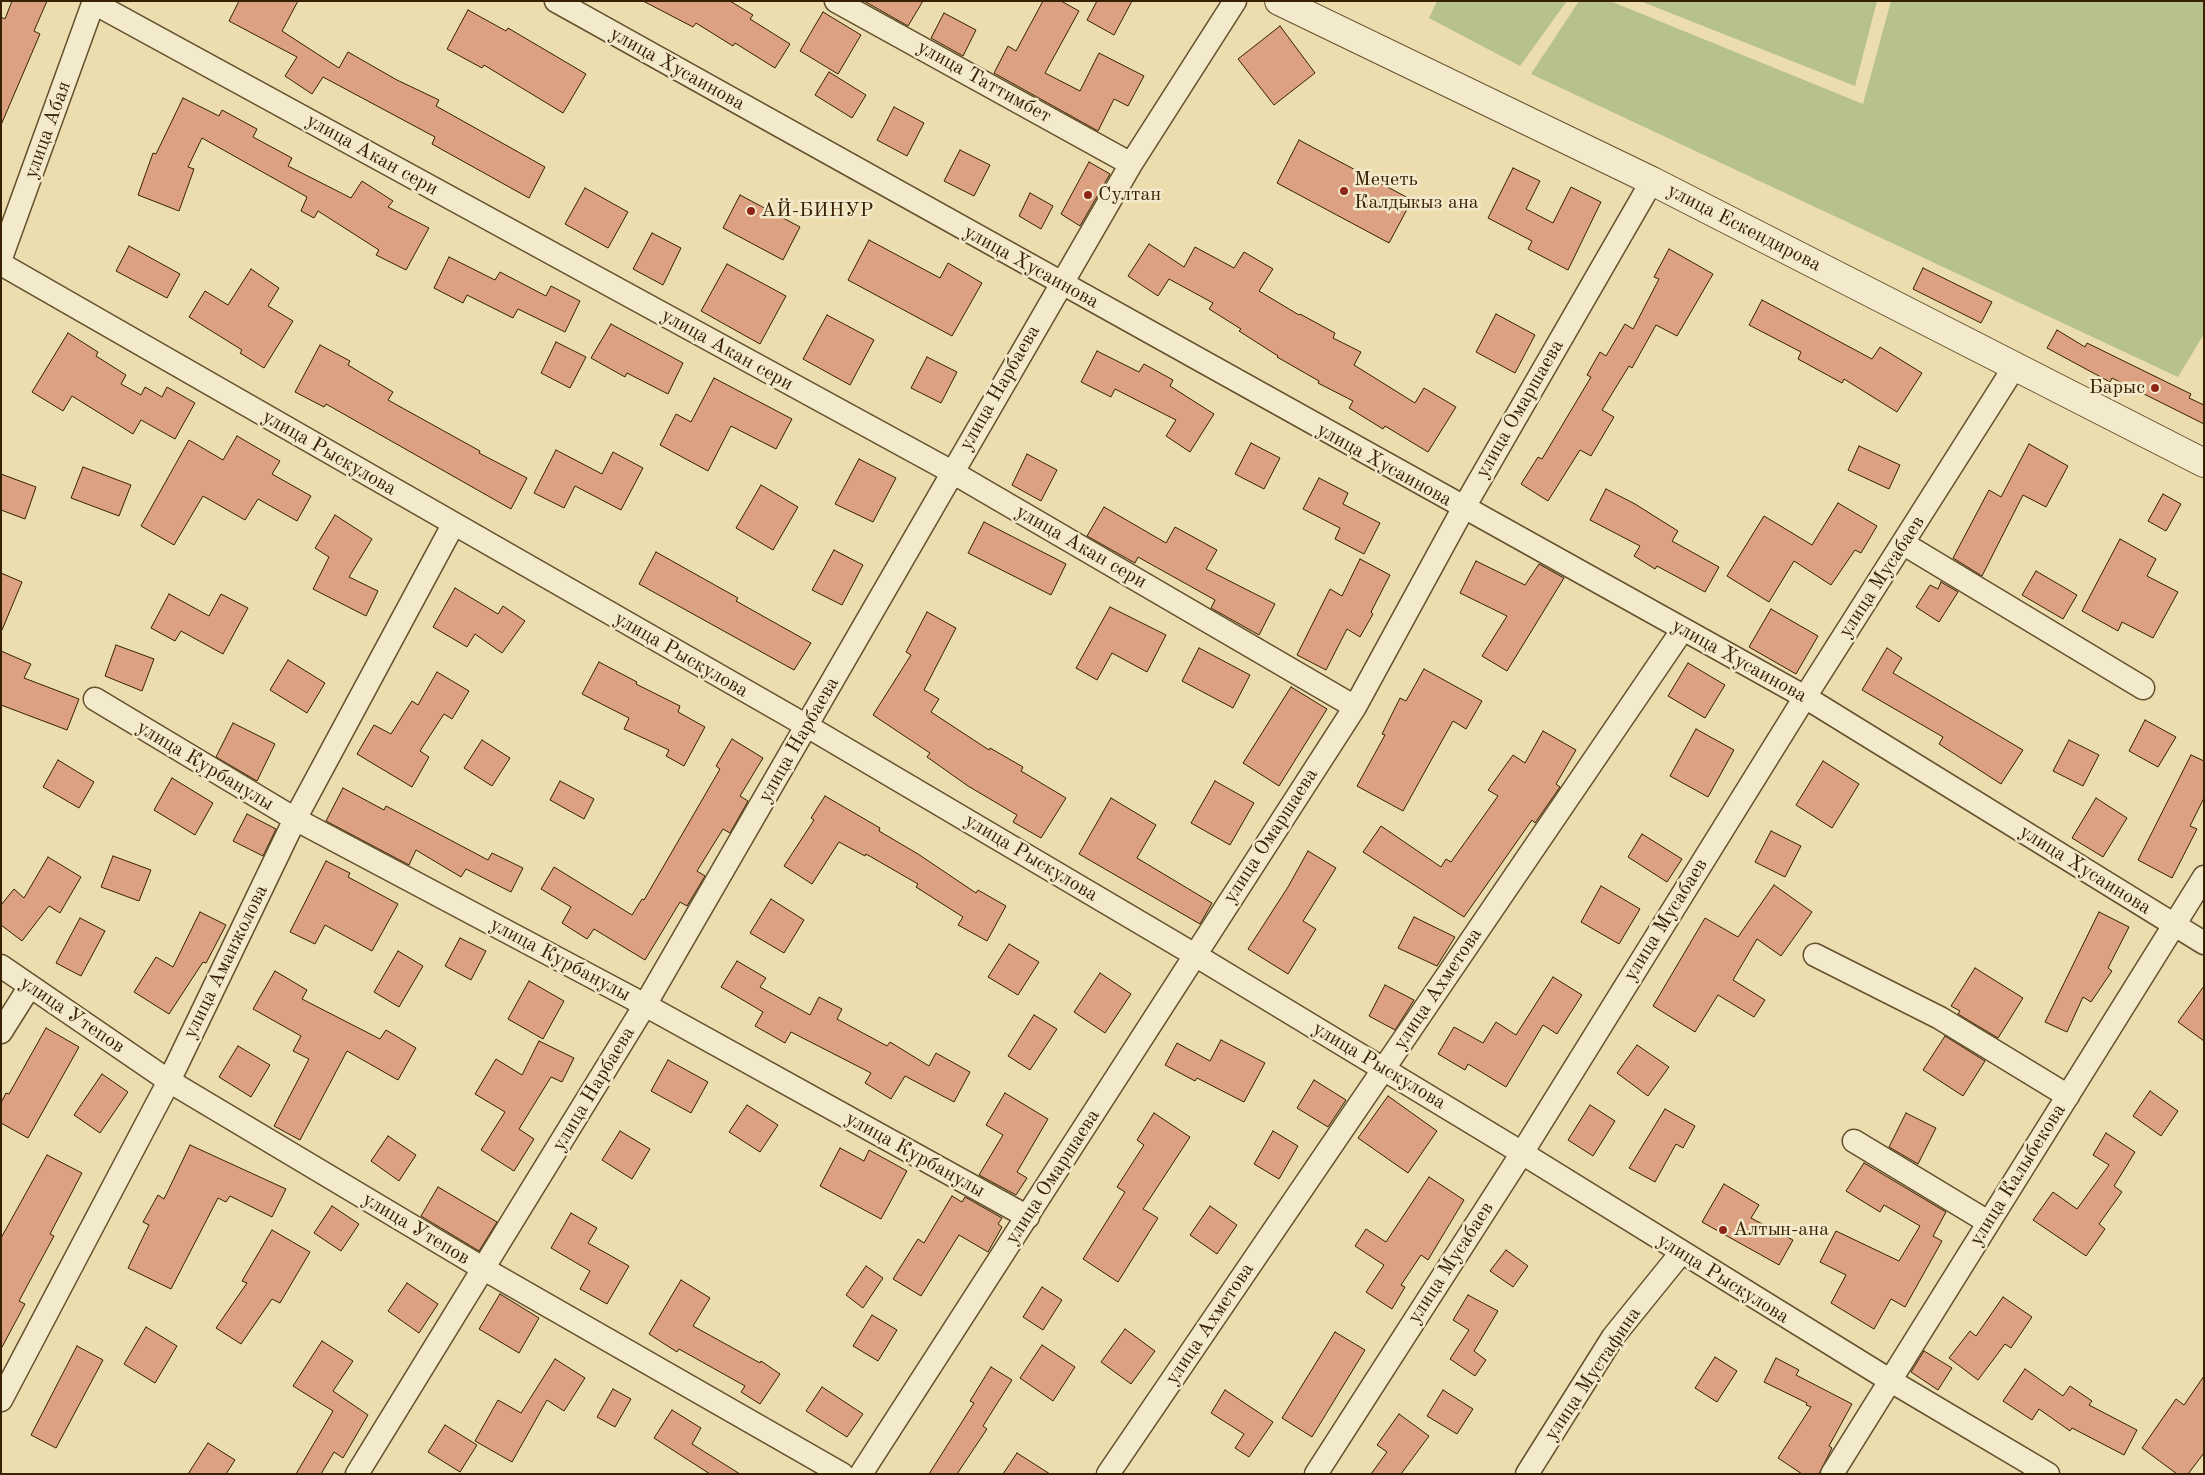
<!DOCTYPE html>
<meta charset="utf-8">
<style>
body{margin:0}
#map{position:relative;width:2205px;height:1475px;overflow:hidden;background:#ecddaf;font-family:"Old Standard TT",serif}
canvas{display:block}
.frame{position:absolute;inset:0;border:2px solid #372101;pointer-events:none}
</style>
<div id="map">
<canvas width="2205" height="1475"></canvas>
<div class="frame"></div>
</div>
<script>
const c = document.querySelector('canvas').getContext('2d');
c.lineJoin = 'round';
function fillPath(path, color) {
  c.fillStyle = color;
  c.fill(path, 'evenodd');
}
function toPath(rows) {
  const path = new Path2D();
  for (const r of rows) {
    path.moveTo(r[0], r[1]);
    for (let i = 2; i < r.length; i += 2) path.lineTo(r[i], r[i + 1]);
  }
  return path;
}
function strokePath(path, color, width, dash) {
  c.strokeStyle = color;
  c.lineWidth = width;
  c.lineCap = dash ? 'butt' : 'round';
  c.setLineDash(dash || []);
  c.stroke(path);
}
function drawText(font, color, halo, rows, align = 'center') {
  c.font = font + ' "Old Standard TT",serif';
  c.lineWidth = 5;
  c.setLineDash([]);
  c.textBaseline = 'middle';
  c.strokeStyle = halo;
  c.fillStyle = color;
  for (const [text, x, y, turn = 0] of rows) {
    c.save();
    c.translate(x, y);
    c.rotate((+turn || 0) * Math.PI / 180);
    c.textAlign = isNaN(turn) ? turn : align;
    if (halo) c.strokeText(text, 0, 0);
    c.fillText(text, 0, 0);
    c.restore();
  }
}
const green = toPath([
 [1437,1,1567,1,1520,66,1429,18],
 [1579,1,1610,1,1863,104,1891,1,2204,1,2204,334,2178,377,1531,74],
 [1640,1,1877,1,1855,86]
]);
const building = toPath([
 [12,1,47,1,34,31,40,34,1,125,1,17,5,19,12,1],
 [239,1,298,1,282,31,339,68,348,52,397,80,439,100,436,106,545,167,529,198,432,144,435,137,323,77,312,94,285,76,297,57,229,21,239,1],
 [643,1,730,1,753,15,750,19,790,44,775,68,735,43,733,46,696,23,693,27,643,1],
 [864,1,923,1,908,26,864,1],
 [1043,1,1061,1,1079,11,1045,73,1080,91,1099,53,1144,76,1128,106,1114,99,1098,131,994,73,1008,46,1016,51,1043,1],
 [1097,1,1132,1,1114,35,1087,20,1097,1],
 [468,10,506,31,508,28,586,74,563,113,484,65,482,68,447,49,468,10],
 [823,12,861,35,838,74,800,51,823,12],
 [944,13,976,30,963,56,931,38,944,13],
 [1280,26,1315,73,1274,105,1238,59,1280,26],
 [829,72,866,95,852,118,815,95,829,72],
 [183,98,219,116,222,110,257,129,253,137,292,158,288,166,351,198,362,181,393,201,388,207,429,228,406,270,376,255,379,250,318,211,314,218,301,211,307,197,202,138,188,167,194,169,179,211,138,195,153,153,156,154,183,98],
 [894,107,924,123,907,156,877,140,894,107],
 [1299,140,1412,200,1389,243,1277,183,1299,140],
 [960,150,990,165,974,196,944,181,960,150],
 [1089,162,1110,174,1080,226,1061,214,1089,162],
 [1513,168,1540,181,1526,209,1553,223,1571,187,1601,202,1568,270,1528,249,1532,241,1488,218,1513,168],
 [585,188,628,212,608,248,565,224,585,188],
 [1030,193,1053,206,1041,229,1019,216,1030,193],
 [740,195,800,227,783,260,723,228,740,195],
 [652,233,681,248,663,285,633,269,652,233],
 [869,240,940,278,948,263,982,283,952,336,848,280,869,240],
 [1149,244,1184,267,1195,247,1234,268,1244,252,1273,269,1259,291,1299,315,1300,314,1335,333,1333,338,1361,352,1354,365,1415,403,1424,388,1456,407,1428,452,1385,426,1383,429,1349,408,1353,401,1318,383,1319,381,1277,357,1278,356,1239,331,1241,329,1209,309,1213,303,1169,279,1158,296,1128,276,1149,244],
 [129,246,180,274,167,298,116,271,129,246],
 [1669,249,1713,274,1677,336,1656,325,1632,368,1629,366,1602,410,1614,417,1591,456,1580,450,1548,501,1521,484,1538,457,1542,459,1591,377,1587,375,1600,352,1606,356,1625,324,1633,329,1659,279,1654,277,1669,249],
 [449,257,495,280,500,272,546,296,551,286,580,301,565,332,518,309,513,318,467,295,463,303,434,288,449,257],
 [727,264,786,296,760,344,701,311,727,264],
 [1923,268,1992,302,1981,323,1913,289,1923,268],
 [251,269,279,288,268,306,293,321,264,368,240,353,242,350,189,317,205,291,228,305,251,269],
 [1762,300,1872,359,1880,347,1922,373,1897,412,1844,379,1842,383,1798,359,1801,352,1749,325,1762,300],
 [1496,314,1535,335,1515,373,1476,352,1496,314],
 [827,315,874,340,850,385,803,359,827,315],
 [611,324,683,363,668,394,627,373,625,377,591,358,611,324],
 [2057,330,2085,347,2087,343,2191,394,2189,398,2204,405,2204,424,2112,378,2110,382,2047,348,2057,330],
 [68,333,98,352,96,356,126,375,121,384,141,395,145,387,162,397,167,387,195,403,175,439,141,420,133,434,72,396,63,411,32,392,68,333],
 [556,342,586,357,570,388,541,373,556,342],
 [320,345,350,361,348,365,393,392,388,400,480,451,479,453,527,478,511,509,326,404,324,407,295,392,320,345],
 [1097,351,1139,372,1144,364,1173,380,1170,386,1214,414,1190,452,1166,436,1176,420,1115,389,1111,397,1081,382,1097,351],
 [927,357,957,372,941,403,911,388,927,357],
 [714,378,792,419,776,449,731,426,708,471,660,445,676,414,691,422,714,378],
 [237,436,280,461,272,474,311,496,297,521,258,499,245,520,203,496,174,545,141,526,189,440,223,460,237,436],
 [1251,443,1280,458,1264,489,1235,474,1251,443],
 [2029,444,2068,466,2046,507,2023,495,1982,576,1953,558,1989,490,2001,497,2029,444],
 [1859,446,1900,465,1889,489,1848,470,1859,446],
 [556,450,602,474,613,452,643,468,621,510,575,486,564,508,534,493,556,450],
 [1027,454,1057,470,1041,501,1012,485,1027,454],
 [859,459,896,478,873,522,835,504,859,459],
 [83,467,131,485,119,516,71,498,83,467],
 [1,474,36,487,25,519,1,510,1,474],
 [1319,478,1348,493,1343,504,1380,523,1364,554,1335,539,1340,528,1303,509,1319,478],
 [761,485,798,507,773,550,736,528,761,485],
 [1606,489,1635,504,1678,531,1672,541,1719,567,1705,592,1657,566,1655,569,1634,556,1640,546,1590,520,1606,489],
 [2163,494,2181,504,2166,531,2148,521,2163,494],
 [1838,503,1877,526,1861,553,1855,550,1831,585,1794,561,1769,602,1727,576,1764,516,1812,545,1838,503],
 [1104,507,1166,543,1175,527,1217,550,1206,569,1275,604,1259,635,1211,608,1215,600,1138,557,1135,563,1087,536,1104,507],
 [335,515,372,539,349,577,378,591,366,616,313,589,329,557,315,548,335,515],
 [984,522,1066,564,1051,595,968,553,984,522],
 [2120,539,2156,559,2147,576,2178,592,2153,638,2122,622,2118,631,2082,611,2120,539],
 [834,550,863,565,842,605,812,590,834,550],
 [656,552,738,598,736,601,811,643,794,670,639,584,656,552],
 [1360,559,1390,575,1371,612,1373,614,1360,637,1347,629,1326,670,1297,655,1330,589,1342,596,1360,559],
 [1476,561,1525,585,1539,564,1564,578,1507,671,1482,656,1507,616,1460,593,1476,561],
 [2036,571,2077,595,2063,619,2022,595,2036,571],
 [1,573,22,582,2,630,1,630,1,573],
 [1941,582,1958,592,1939,622,1916,607,1930,585,1938,589,1941,582],
 [455,588,498,614,503,606,525,621,502,653,475,634,467,647,433,627,455,588],
 [169,594,209,616,221,594,248,608,223,654,181,631,175,641,151,628,169,594],
 [1110,607,1166,635,1147,672,1112,653,1097,680,1076,668,1110,607],
 [1771,609,1818,636,1796,674,1749,647,1771,609],
 [927,612,956,628,924,690,939,699,931,712,989,750,990,748,1023,767,1021,771,1066,798,1041,838,1013,822,1017,815,968,786,927,757,930,753,873,715,911,655,906,652,927,612],
 [116,645,154,659,142,691,105,676,116,645],
 [1199,648,1250,675,1233,708,1182,681,1199,648],
 [1887,648,1902,658,1893,673,2023,750,2001,784,1939,744,1943,737,1862,690,1887,648],
 [1,651,31,664,24,678,79,699,67,730,1,705,1,651],
 [288,660,325,683,307,713,270,690,288,660],
 [599,662,637,682,636,684,680,706,678,712,705,727,684,766,666,756,669,750,624,729,629,718,582,694,599,662],
 [1688,663,1725,685,1705,718,1668,696,1688,663],
 [1424,669,1482,701,1466,729,1453,721,1403,811,1357,786,1385,735,1382,734,1400,698,1406,701,1424,669],
 [437,672,469,691,452,719,444,714,420,751,429,757,412,787,357,754,374,725,391,734,412,701,418,705,437,672],
 [1291,687,1327,709,1279,786,1243,763,1291,687],
 [2145,720,2176,737,2158,767,2129,751,2145,720],
 [233,723,275,744,257,781,216,757,233,723],
 [1696,729,1734,750,1708,797,1670,776,1696,729],
 [1543,731,1576,750,1556,784,1560,787,1535,823,1532,820,1464,917,1363,852,1381,826,1441,867,1446,859,1451,862,1498,796,1488,790,1513,755,1525,763,1543,731],
 [732,739,763,758,740,796,748,801,730,833,723,829,697,871,705,876,687,906,680,902,645,960,594,929,587,939,562,923,571,907,541,889,554,867,632,915,642,899,644,900,720,769,716,766,732,739],
 [482,740,510,758,492,786,464,768,482,740],
 [2069,740,2099,755,2083,786,2053,771,2069,740],
 [2191,755,2204,761,2204,798,2190,826,2197,829,2172,878,2138,860,2191,755],
 [58,760,94,782,79,808,43,787,58,760],
 [1823,761,1859,784,1832,828,1796,805,1823,761],
 [172,778,213,803,195,835,154,810,172,778],
 [560,781,594,799,584,819,550,800,560,781],
 [1215,781,1254,803,1230,845,1191,823,1215,781],
 [343,788,384,810,386,806,488,860,492,853,523,868,511,892,466,869,461,877,416,850,409,865,326,821,343,788],
 [825,796,880,828,879,831,918,854,976,893,978,890,1006,906,987,941,958,925,963,917,916,887,918,884,866,854,865,856,839,842,812,884,784,866,814,820,811,818,825,796],
 [1111,798,1156,825,1137,858,1212,903,1200,924,1079,854,1111,798],
 [2096,798,2127,818,2103,857,2072,838,2096,798],
 [247,814,276,829,263,856,233,841,247,814],
 [1771,831,1801,846,1785,877,1755,862,1771,831],
 [1642,834,1682,859,1667,882,1628,857,1642,834],
 [1308,851,1336,868,1303,921,1316,929,1288,974,1248,949,1288,887,1308,851],
 [113,856,151,870,139,901,101,887,113,856],
 [48,857,81,877,60,913,49,906,22,941,1,925,1,905,14,889,24,898,48,857],
 [326,861,350,873,348,877,398,904,372,951,325,925,315,944,290,932,326,861],
 [1774,885,1812,912,1781,956,1757,939,1733,980,1765,1000,1754,1017,1718,995,1695,1032,1653,1006,1705,918,1738,937,1774,885],
 [1601,886,1640,909,1619,944,1581,922,1601,886],
 [771,899,804,920,784,953,750,933,771,899],
 [200,912,226,925,206,963,203,962,169,1014,134,992,156,957,173,967,200,912],
 [2099,912,2129,927,2108,968,2112,971,2091,1002,2083,997,2067,1032,2045,1022,2099,912],
 [1414,917,1455,937,1437,966,1398,948,1414,917],
 [80,918,105,931,81,976,56,963,80,918],
 [460,938,486,951,471,980,445,966,460,938],
 [1009,944,1039,962,1018,995,988,977,1009,944],
 [398,951,423,966,399,1007,374,992,398,951],
 [737,961,766,978,760,987,810,1015,819,997,842,1009,837,1019,887,1046,890,1042,929,1066,936,1053,970,1072,954,1102,905,1076,891,1099,865,1083,871,1073,791,1032,785,1043,755,1026,763,1012,721,987,737,961],
 [1975,968,2023,998,1998,1038,1958,1014,1960,1011,1951,1006,1975,968],
 [275,971,307,990,302,999,380,1039,386,1030,416,1048,398,1080,347,1051,300,1140,274,1126,309,1059,293,1051,301,1036,253,1009,275,971],
 [1100,973,1131,994,1105,1033,1074,1012,1100,973],
 [1553,977,1582,995,1557,1034,1543,1025,1506,1087,1468,1064,1465,1070,1438,1054,1454,1027,1483,1043,1496,1022,1516,1035,1553,977],
 [529,981,564,1001,543,1039,508,1019,529,981],
 [1385,985,1414,1000,1395,1030,1369,1016,1385,985],
 [2204,986,2204,1041,2178,1022,2204,986],
 [1034,1015,1057,1029,1030,1070,1008,1056,1034,1015],
 [46,1028,79,1047,28,1138,1,1123,1,1103,6,1093,9,1094,46,1028],
 [1945,1036,1985,1061,1963,1096,1923,1070,1945,1036],
 [1221,1040,1265,1063,1244,1102,1197,1078,1195,1081,1165,1065,1177,1043,1210,1061,1221,1040],
 [539,1041,574,1058,562,1082,551,1077,519,1129,534,1139,514,1171,481,1150,505,1112,475,1094,496,1059,522,1075,539,1041],
 [1637,1045,1669,1067,1648,1096,1617,1073,1637,1045],
 [238,1046,270,1065,251,1097,219,1077,238,1046],
 [668,1060,708,1082,691,1113,651,1091,668,1060],
 [102,1074,128,1092,100,1133,74,1115,102,1074],
 [1314,1080,1346,1100,1328,1127,1297,1108,1314,1080],
 [2150,1091,2178,1111,2161,1136,2133,1116,2150,1091],
 [1005,1093,1048,1119,1017,1172,1027,1178,1016,1195,979,1175,1003,1135,986,1125,1005,1093],
 [1388,1096,1437,1131,1408,1173,1358,1138,1388,1096],
 [747,1105,778,1125,760,1152,729,1132,747,1105],
 [1590,1105,1615,1121,1593,1156,1568,1140,1590,1105],
 [1665,1109,1695,1126,1683,1148,1676,1144,1655,1182,1629,1168,1665,1109],
 [1154,1113,1190,1137,1143,1209,1158,1218,1118,1282,1083,1259,1125,1192,1117,1187,1144,1145,1137,1140,1154,1113],
 [1906,1113,1936,1128,1918,1164,1889,1147,1906,1113],
 [620,1131,650,1149,632,1179,602,1160,620,1131],
 [1273,1131,1298,1146,1279,1179,1254,1164,1273,1131],
 [2106,1133,2135,1152,2114,1186,2122,1192,2099,1224,2105,1229,2086,1256,2033,1220,2053,1192,2077,1209,2109,1165,2093,1155,2106,1133],
 [388,1136,416,1155,399,1181,371,1161,388,1136],
 [190,1145,286,1189,272,1217,230,1196,226,1202,218,1198,171,1289,128,1268,149,1225,143,1222,158,1195,164,1199,190,1145],
 [840,1148,864,1161,869,1150,907,1171,881,1219,820,1186,840,1148],
 [47,1155,82,1173,50,1234,54,1236,19,1301,25,1304,1,1349,1,1238,47,1155],
 [1864,1163,1946,1212,1933,1236,1942,1241,1905,1307,1891,1299,1874,1329,1831,1303,1846,1275,1820,1262,1836,1231,1899,1261,1920,1226,1884,1205,1880,1212,1846,1191,1864,1163],
 [1429,1177,1464,1200,1428,1260,1421,1255,1401,1285,1405,1287,1392,1309,1366,1292,1384,1265,1355,1246,1366,1229,1386,1242,1429,1177],
 [1724,1184,1759,1205,1751,1218,1793,1240,1779,1265,1702,1222,1724,1184],
 [438,1187,497,1222,479,1251,421,1216,438,1187],
 [952,1196,962,1202,965,1197,1002,1218,998,1224,1002,1227,988,1252,959,1235,921,1296,893,1279,918,1239,924,1243,952,1196],
 [332,1206,359,1224,341,1251,314,1233,332,1206],
 [1210,1206,1237,1225,1217,1254,1190,1235,1210,1206],
 [571,1213,597,1228,588,1243,629,1266,607,1304,580,1289,590,1271,551,1248,571,1213],
 [272,1230,310,1252,280,1303,272,1299,241,1344,216,1328,247,1283,242,1281,272,1230],
 [1506,1250,1528,1266,1513,1287,1490,1271,1506,1250],
 [866,1266,883,1278,863,1308,846,1295,866,1266],
 [681,1280,710,1298,693,1326,760,1363,761,1361,780,1374,760,1404,741,1392,745,1386,679,1349,677,1352,649,1334,681,1280],
 [407,1283,438,1304,419,1333,388,1311,407,1283],
 [1042,1287,1062,1300,1043,1330,1023,1317,1042,1287],
 [500,1294,539,1318,519,1353,479,1329,500,1294],
 [1468,1295,1498,1311,1474,1351,1486,1360,1475,1376,1450,1359,1469,1330,1453,1320,1468,1295],
 [2003,1297,2032,1317,2011,1348,2005,1344,1978,1380,1949,1358,1970,1331,1976,1336,2003,1297],
 [872,1315,897,1330,878,1361,853,1346,872,1315],
 [146,1327,177,1346,155,1383,124,1364,146,1327],
 [1125,1329,1155,1351,1131,1384,1101,1362,1125,1329],
 [1335,1332,1365,1350,1312,1437,1282,1418,1335,1332],
 [322,1341,353,1361,333,1391,368,1415,343,1458,334,1452,321,1474,296,1474,333,1411,293,1386,322,1341],
 [1042,1345,1075,1367,1053,1401,1020,1378,1042,1345],
 [77,1346,103,1360,56,1448,31,1435,77,1346],
 [1924,1351,1952,1368,1938,1390,1911,1372,1924,1351],
 [1715,1357,1737,1371,1717,1402,1695,1388,1715,1357],
 [1776,1358,1799,1370,1796,1375,1852,1404,1829,1446,1832,1448,1819,1474,1802,1474,1778,1458,1811,1407,1806,1405,1807,1403,1764,1382,1776,1358],
 [555,1359,585,1378,564,1411,547,1400,512,1462,475,1441,498,1400,521,1413,555,1359],
 [991,1367,1012,1380,983,1426,987,1429,957,1474,929,1474,974,1403,970,1401,991,1367],
 [2025,1369,2063,1396,2070,1386,2092,1401,2089,1405,2137,1430,2124,1455,2072,1428,2070,1431,2039,1409,2032,1420,2003,1401,2025,1369],
 [2204,1376,2204,1453,2188,1474,2177,1474,2142,1448,2176,1399,2184,1405,2204,1376],
 [822,1387,863,1414,847,1437,806,1411,822,1387],
 [613,1389,631,1399,615,1427,597,1417,613,1389],
 [1225,1390,1273,1422,1249,1457,1235,1448,1244,1434,1211,1413,1225,1390],
 [1443,1390,1473,1409,1457,1434,1427,1416,1443,1390],
 [672,1410,701,1428,692,1444,740,1474,710,1474,654,1438,672,1410],
 [1399,1414,1429,1436,1401,1474,1371,1474,1387,1452,1377,1445,1399,1414],
 [445,1425,477,1445,460,1472,428,1452,445,1425],
 [208,1443,235,1460,226,1474,188,1474,208,1443],
 [1017,1453,1050,1474,1003,1474,1017,1453]
]);
const minor = toPath([
 [556,1,1805,697,2204,943],
 [836,1,1131,164],
 [94,3,952,472,1355,707],
 [1,258,94,1],
 [1,264,807,726,1195,955,1522,1153,1891,1381,2048,1474],
 [1904,544,2143,688],
 [95,699,295,819,645,1005,1028,1217],
 [1815,955,1940,1018,2068,1096],
 [1,966,169,1081,484,1269,842,1474],
 [1,1032,30,986],
 [1854,1141,1988,1222],
 [1,1400,169,1081,295,819,453,525],
 [357,1474,645,1005,1131,164,1235,1],
 [861,1474,1355,707,1463,509,1652,181],
 [1108,1474,1683,629],
 [1316,1474,1522,1153,1805,697,2015,366],
 [1527,1474,1613,1337,1681,1253],
 [1832,1474,2204,877]
]);
const tertiary = toPath([
 [1279,1,1652,181,2204,463]
]);
const markers = [
 [1344,191,5,"#8f2418"],
 [1088,195,5,"#8f2418"],
 [751,211,5,"#8f2418"],
 [2155,388,5,"#8f2418"],
 [1723,1230,5,"#8f2418"]
];
const streetNames = [
 ["улица Хусаинова",677,69,29],
 ["улица Таттимбет",984,82,29],
 ["улица Абая",48,130,-70],
 ["улица Акан сери",372,155,29],
 ["улица Ескендирова",1744,228,27],
 ["улица Хусаинова",1031,267,29],
 ["улица Акан сери",727,350,29],
 ["улица Нарбаева",1000,388,-60],
 ["улица Омаршаева",1520,409,-60],
 ["улица Рыскулова",329,453,30],
 ["улица Хусаинова",1384,465,29],
 ["улица Акан сери",1081,547,30],
 ["улица Мусабаев",1882,577,-57],
 ["улица Рыскулова",681,655,30],
 ["улица Хусаинова",1739,661,29],
 ["улица Нарбаева",799,740,-60],
 ["улица Курбанулы",205,766,31],
 ["улица Омаршаева",1271,836,-57],
 ["улица Рыскулова",1031,858,31],
 ["улица Хусаинова",2085,870,32],
 ["улица Мусабаев",1666,920,-58],
 ["улица Курбанулы",560,960,28],
 ["улица Аманжолова",226,962,-64],
 ["улица Ахметова",1438,989,-56],
 ["улица Утепов",72,1015,34],
 ["улица Рыскулова",1379,1066,31],
 ["улица Нарбаева",594,1089,-59],
 ["улица Курбанулы",915,1155,29],
 ["улица Калыбекова",2018,1175,-58],
 ["улица Омаршаева",1053,1177,-57],
 ["улица Утепов",416,1229,31],
 ["улица Мусабаев",1451,1263,-57],
 ["улица Рыскулова",1723,1279,32],
 ["улица Ахметова",1210,1324,-56],
 ["улица Мустафина",1593,1374,-56]
];
const poiNames = [
 ["Мечеть",1354,180],
 ["Калдыкыз ана",1354,203],
 ["Султан",1098,195],
 ["АЙ-БИНУР",761,211],
 ["Барыс",2145,388,"right"],
 ["Алтын-ана",1733,1230]
];
fillPath(green, '#b7c18b');
fillPath(building, '#dba181');
strokePath(building, '#372101', 1);
strokePath(minor, '#64502c', 25);
strokePath(tertiary, '#64502c', 30);
strokePath(minor, '#f3e9cb', 22);
strokePath(tertiary, '#f3e9cb', 28);
for (const [x, y, r, color] of markers) {
  const dot = new Path2D();
  dot.arc(x, y, r, 0, 2 * Math.PI);
  c.fillStyle = color;
  c.fill(dot);
  strokePath(dot, '#f3e9cb', 2);
}
drawText('20px', '#372101', '#f3e9cb', streetNames);
drawText('20px', '#372101', '#f3e9cb', poiNames, 'left');
</script>
